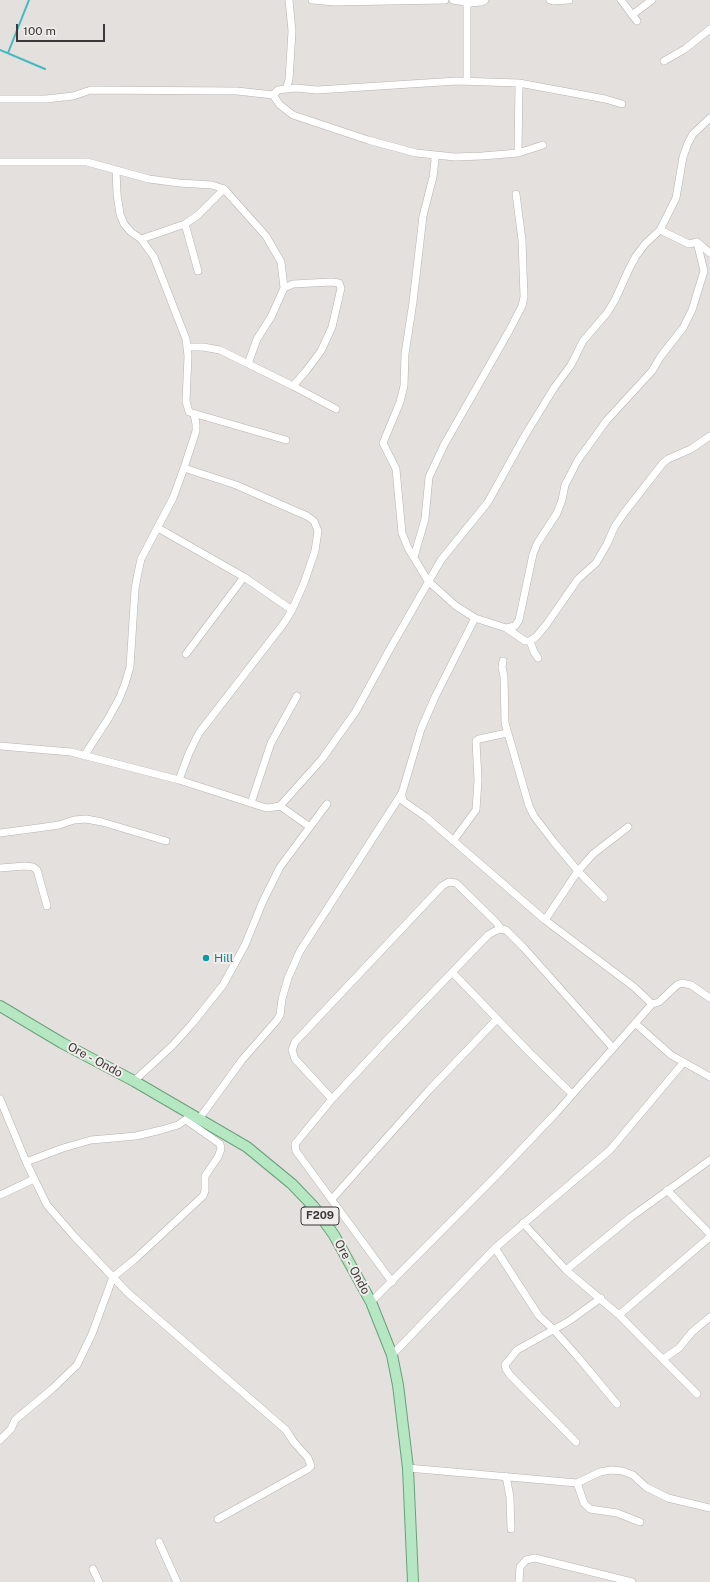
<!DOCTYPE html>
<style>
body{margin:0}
#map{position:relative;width:710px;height:1582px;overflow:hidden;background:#e3e0de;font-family:"Public Sans",sans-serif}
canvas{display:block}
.scale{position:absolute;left:16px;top:24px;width:89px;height:18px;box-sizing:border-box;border:2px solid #3b3939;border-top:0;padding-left:5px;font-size:12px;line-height:14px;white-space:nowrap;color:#3b3939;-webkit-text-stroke:3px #f0edeb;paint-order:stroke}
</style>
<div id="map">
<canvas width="710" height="1582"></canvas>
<div class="scale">100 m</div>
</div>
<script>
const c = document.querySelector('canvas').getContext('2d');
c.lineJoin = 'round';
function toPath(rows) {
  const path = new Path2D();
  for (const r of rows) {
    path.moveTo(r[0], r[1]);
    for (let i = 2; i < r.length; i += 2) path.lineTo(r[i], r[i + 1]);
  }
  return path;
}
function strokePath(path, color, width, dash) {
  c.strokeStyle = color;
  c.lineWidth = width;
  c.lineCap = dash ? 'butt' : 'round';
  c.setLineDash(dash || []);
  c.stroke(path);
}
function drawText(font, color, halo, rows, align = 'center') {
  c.font = font + ' "Public Sans",sans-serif';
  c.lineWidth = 4;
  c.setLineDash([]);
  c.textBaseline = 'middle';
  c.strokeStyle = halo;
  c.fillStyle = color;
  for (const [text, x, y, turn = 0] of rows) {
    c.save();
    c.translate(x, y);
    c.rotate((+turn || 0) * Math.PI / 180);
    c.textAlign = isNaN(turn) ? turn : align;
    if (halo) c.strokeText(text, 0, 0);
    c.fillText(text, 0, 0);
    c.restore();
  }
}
const stream = toPath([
 [0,50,45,69],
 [8,53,29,0]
]);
const street = toPath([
 [312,0,335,2,445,0],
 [453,0,470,3,481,2,485,0],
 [550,0,553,1,569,0],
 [621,0,637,21],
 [632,15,652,0],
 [664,61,685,49,710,29],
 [467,81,467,3],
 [286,89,289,80,292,31,289,0],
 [273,95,278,90,286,89,296,88,317,90,457,81,519,83,605,99,622,104],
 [0,99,46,99,73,96,91,90,237,91,273,95,280,105,293,115,368,140,416,153,455,157,482,156,518,153,543,145],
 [518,153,519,83],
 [434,155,435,160,433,177,423,216,413,302,405,354,404,386,400,402,383,443,396,469,402,533,408,548,428,581,456,606,475,618,506,628,525,641,530,641,536,637,546,625,578,579,596,563,607,544,615,526,624,513,663,463,668,459,691,449,710,436],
 [0,162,87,162,149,179,179,183,212,185,224,189,266,236,281,262,284,288,271,317,257,339,248,364],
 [116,170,117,194,120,214,124,224,131,232,141,239,154,257,186,339,188,356,186,401,189,412,286,440],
 [185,224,198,271],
 [660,230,689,244,697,242],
 [141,239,185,224,198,215,224,189],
 [697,242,710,253],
 [284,288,293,284,331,282,339,283,341,288,332,327,327,338,321,351,306,371,293,386],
 [188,347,203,347,220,350,293,386,336,409],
 [158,528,244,577,292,610],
 [414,557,425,519,429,477,444,445,509,331,522,306,524,297,522,240,516,194],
 [475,618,435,697,421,729,402,793,402,796,403,801,426,817,545,920,634,987,652,1004,659,1002,677,985,682,983,691,985,710,998],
 [506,628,515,626,519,620,533,554,537,544,557,513,562,500,565,485,578,460,607,420,652,371,661,356,683,328,692,310,704,271,697,242],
 [530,641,534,652,538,658],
 [186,654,244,577],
 [503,661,502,667,504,677,505,723,529,806,534,816,553,841,578,871,604,898],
 [0,746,71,752,179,780,263,807,268,808,280,806,322,759,356,711,391,647,441,560,488,502,524,437,554,388,571,365,583,341,607,313,615,300,629,269,636,256,645,244,660,230,676,198,683,157,688,143,693,134,710,118],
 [84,756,108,719,119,699,125,684,130,667,135,589,138,573,141,559,173,498,184,468,196,431,196,424,194,414],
 [179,780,189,753,199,733,284,623,292,610,304,583,315,551,318,531,314,521,307,516,236,485,184,468],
 [251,803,271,743,297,696],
 [280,806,310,827],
 [0,833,38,828,59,825,74,820,86,819,102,822,166,841],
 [453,841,476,810,478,780,476,741,479,739,507,733],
 [0,868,25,866,33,867,37,870,47,906],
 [545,920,578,871,593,854,628,827],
 [453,973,529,1052,572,1094],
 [635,1023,671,1055,710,1077],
 [134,1081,172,1046,192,1024,223,985,245,945,263,901,280,867,327,804],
 [0,1099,27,1164,47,1205,74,1236,127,1292,286,1430,293,1441,308,1458,311,1466,308,1469,218,1519],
 [332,1099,295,1059,292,1050,295,1042,442,886,449,882,456,883,496,922,501,929],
 [199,1119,242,1060,277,1020,280,1015,282,999,288,978,300,951,402,793],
 [26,1162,63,1148,91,1140,136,1136,161,1130,178,1125,189,1117],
 [667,1190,710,1234],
 [0,1195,34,1179],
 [332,1199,430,1089,497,1019],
 [523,1223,566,1270,619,1315,697,1394],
 [495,1248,539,1316,553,1329,577,1356,617,1404],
 [566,1270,631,1217,710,1160],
 [392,1282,296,1151,295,1144,332,1099,385,1042,488,935,495,931,501,929,506,930,524,948,613,1048],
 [371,1302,497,1175,556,1113,652,1004],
 [619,1315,710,1237],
 [392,1355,495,1248,610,1150,683,1063],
 [663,1359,679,1348,692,1332,710,1317],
 [0,1440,11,1429,15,1420,52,1389,77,1365,92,1334,113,1277,134,1260,203,1196,205,1191,205,1176,218,1157,221,1149,220,1144,186,1120],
 [576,1442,510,1375,506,1369,505,1365,517,1350,569,1321,601,1298],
 [408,1468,577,1483,600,1472,611,1470,622,1471,633,1475,646,1487,668,1498,710,1508],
 [506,1476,510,1497,511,1529],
 [577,1483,584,1503,590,1509,617,1513,640,1522],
 [159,1542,177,1582],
 [93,1569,99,1582],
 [519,1582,520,1567,526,1560,535,1558,632,1582]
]);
const primary = toPath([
 [0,1006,62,1043,134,1081,247,1147,292,1184,314,1207,334,1235,371,1302,392,1355,398,1385,408,1468,413,1582]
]);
const markers = [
 [206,958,4,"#0f9aa8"]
];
const shields = [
 [320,1216,38]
];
const shieldNames = [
 ["F209",320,1216]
];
const cultureNames = [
 ["Hill",214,958]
];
const streetNames = [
 ["Ore - Ondo",95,1060,28],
 ["Ore - Ondo",352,1267,61]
];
strokePath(stream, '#45b9c0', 2);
strokePath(street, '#b7b3b1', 8);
strokePath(primary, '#6ba079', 12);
strokePath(street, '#fff', 7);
strokePath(primary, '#b6e7c3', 10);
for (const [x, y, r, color] of markers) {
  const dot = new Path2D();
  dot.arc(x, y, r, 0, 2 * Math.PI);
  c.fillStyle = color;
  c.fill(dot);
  strokePath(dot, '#f0edeb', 1.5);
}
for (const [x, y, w] of shields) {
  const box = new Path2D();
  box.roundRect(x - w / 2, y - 9, w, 18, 3);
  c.fillStyle = '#f0edeb';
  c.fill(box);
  strokePath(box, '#3b3939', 1);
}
drawText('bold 11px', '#3b3939', null, shieldNames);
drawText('12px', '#0d838f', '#f0edeb', cultureNames, 'left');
drawText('12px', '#3b3939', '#f0edeb', streetNames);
</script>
